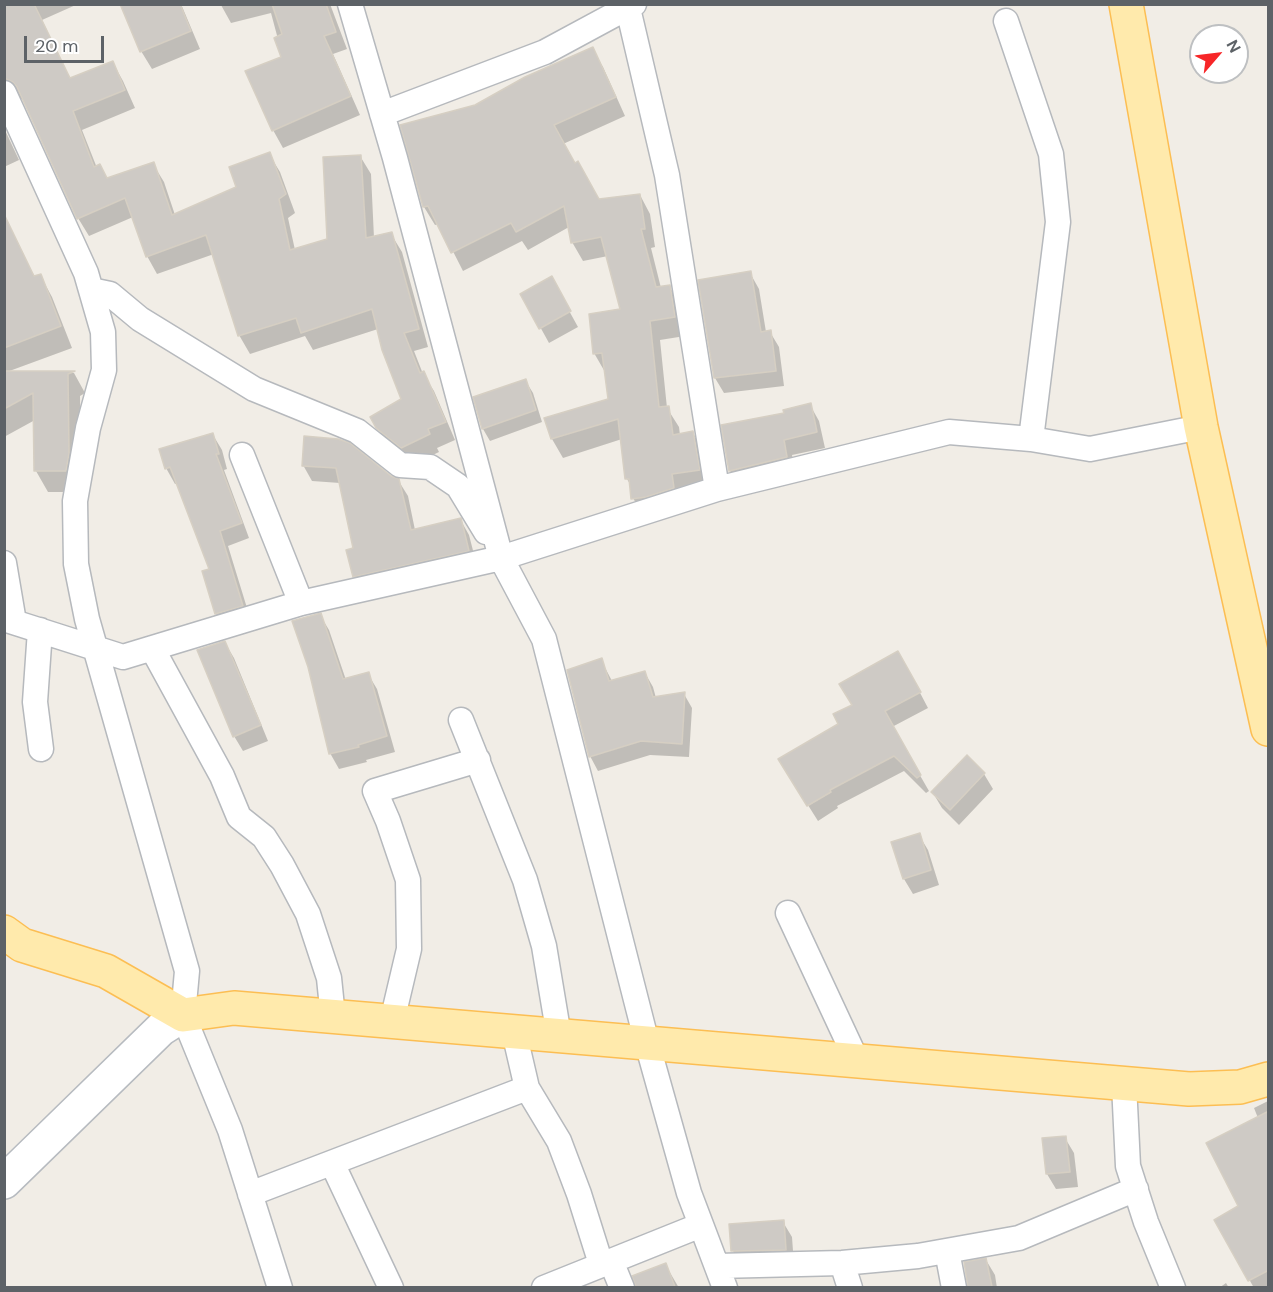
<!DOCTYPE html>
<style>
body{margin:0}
#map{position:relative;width:1273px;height:1292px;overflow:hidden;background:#f1ede6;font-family:"DM Sans",sans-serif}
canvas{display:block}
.frame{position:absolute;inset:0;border:6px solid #5d6267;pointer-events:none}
.north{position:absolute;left:1189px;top:24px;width:60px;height:60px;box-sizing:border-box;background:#fff;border:2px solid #bec0c2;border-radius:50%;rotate:62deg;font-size:16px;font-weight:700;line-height:24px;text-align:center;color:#5d6267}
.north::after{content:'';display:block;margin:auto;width:21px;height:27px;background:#f72628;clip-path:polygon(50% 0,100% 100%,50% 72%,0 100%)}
.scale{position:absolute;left:24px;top:36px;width:80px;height:27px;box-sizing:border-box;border:3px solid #5d6267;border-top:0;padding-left:8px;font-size:18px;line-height:21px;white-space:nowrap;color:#5d6267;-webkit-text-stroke:4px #fff;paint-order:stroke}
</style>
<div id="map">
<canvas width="1273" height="1292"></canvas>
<div class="frame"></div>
<div class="north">N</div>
<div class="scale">20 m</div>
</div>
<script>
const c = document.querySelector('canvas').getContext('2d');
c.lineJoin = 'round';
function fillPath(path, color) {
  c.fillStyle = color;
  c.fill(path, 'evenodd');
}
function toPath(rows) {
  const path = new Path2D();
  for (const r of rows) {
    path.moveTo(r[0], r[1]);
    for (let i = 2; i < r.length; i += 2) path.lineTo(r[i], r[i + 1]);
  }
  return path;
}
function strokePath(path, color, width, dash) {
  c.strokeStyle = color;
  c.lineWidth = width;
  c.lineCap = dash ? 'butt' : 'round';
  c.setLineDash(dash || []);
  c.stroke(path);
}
const shadow = toPath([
 [4,4,78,4,42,20,71,80,113,63,123,81,135,108,82,130,97,168,107,180,153,164,164,182,175,215,238,188,269,154,280,172,295,213,288,218,295,250,329,240,360,156,371,174,374,238,391,234,402,252,428,347,414,351,423,374,434,391,455,440,437,448,439,452,412,465,388,446,372,417,403,400,378,329,313,350,305,336,250,354,239,335,214,254,157,274,147,256,133,217,89,236,78,218,24,100,16,97,4,76],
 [122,4,181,4,200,49,152,69,141,51],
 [330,4,347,49,333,54,360,115,283,148,273,130,283,58,271,13,231,23,221,5],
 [592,49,603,67,625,116,563,144,599,201,640,195,650,214,655,247,651,248,661,288,669,286,680,305,685,336,660,340,667,408,679,427,680,435,693,433,703,451,709,489,644,517,633,498,631,486,627,479,622,439,563,458,552,439,546,419,609,400,605,372,594,353,622,310,608,256,583,261,572,242,569,227,528,250,522,241,463,271,439,224,435,225,424,207,402,126,476,106],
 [4,128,19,160,4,167],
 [17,244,35,277,40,275,52,297,72,348,4,373,4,250],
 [750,273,759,289,766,332,770,332,779,347,784,386,724,393,715,378],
 [551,278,578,327,549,343,522,294],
 [32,373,74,373,85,393,80,396,81,470,78,492,48,492,36,471,35,420,4,437,4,387],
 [525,380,533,393,542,422,490,441,483,429,475,398],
 [810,405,819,421,825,448,792,455,795,473,739,486,730,471,723,427,786,415],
 [213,435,222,450,227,469,224,470,249,538,228,546,251,621,225,629,216,614,203,572,211,570,178,483,175,484,166,468],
 [305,438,398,480,408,496,415,530,460,519,469,535,477,566,363,592,354,576,355,550,340,483,312,481,303,465],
 [320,615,329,630,346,680,368,674,377,689,395,752,366,760,367,762,339,769,330,753],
 [225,643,234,658,268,741,243,751,234,736],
 [601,660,612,681,645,673,653,687,656,698,684,694,692,708,689,757,650,755,598,771,590,756],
 [907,668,928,708,892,727,929,791,926,793,904,771,837,806,838,808,818,821,789,775,840,725,854,706],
 [984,774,993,789,959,825,942,808,933,793],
 [919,835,928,850,939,885,913,894,904,879],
 [1268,1101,1268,1288,1254,1288,1216,1220,1240,1207,1258,1118,1254,1108],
 [1065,1138,1074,1153,1078,1187,1056,1189,1047,1174],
 [783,1222,792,1237,794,1265,742,1266,733,1251],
 [986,1260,995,1275,997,1288,968,1288,965,1264],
 [665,1264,679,1288,637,1288,634,1276],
 [1226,1283,1229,1288,1219,1288]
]);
const building = toPath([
 [4,4,34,4,70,78,113,61,125,90,73,111,94,167,100,164,107,178,154,162,172,215,236,187,229,167,270,152,286,194,279,199,290,250,327,239,323,157,361,155,366,238,392,232,419,329,404,333,420,373,424,371,446,422,428,429,430,434,401,448,376,428,370,417,401,399,382,350,372,309,301,333,296,318,238,336,206,235,146,257,125,198,77,219,17,87,13,82,6,79,4,75,4,4],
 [120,4,180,4,191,31,140,52,120,4],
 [272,4,326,4,336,32,324,36,351,96,272,131,245,71,281,57,274,38,282,34,272,4],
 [593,47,616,97,554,125,575,163,578,161,599,199,640,194,645,229,641,229,656,287,670,285,675,317,650,321,659,407,669,406,673,435,693,431,700,470,672,474,674,488,646,497,631,499,629,479,625,479,618,419,551,439,544,418,608,399,602,353,593,354,589,314,620,309,601,237,571,243,564,206,516,232,511,223,451,253,428,206,423,207,400,125,475,105,525,77,593,47],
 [4,214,34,276,41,274,61,326,4,348,4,214],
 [751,271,761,332,771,330,776,371,714,378,698,280,751,271],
 [552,276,571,311,539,329,520,294,552,276],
 [4,371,75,371,68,374,69,453,66,471,34,471,33,393,4,409,4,371],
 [526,379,536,410,482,429,473,397,526,379],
 [811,403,817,432,784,440,787,457,729,471,721,425,784,413,783,410,811,403],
 [213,433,219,454,216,454,242,523,220,531,243,606,215,614,202,571,209,569,170,467,165,469,159,449,213,433],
 [304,436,338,439,350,443,391,476,399,479,411,530,461,518,469,551,353,577,346,550,353,548,336,468,302,466,304,436],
 [321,613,343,679,369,672,387,736,358,745,359,747,329,754,308,667,292,621,321,613],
 [225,641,261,725,233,737,197,650,225,641],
 [898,651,921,692,885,711,921,775,917,778,894,756,830,790,831,792,807,806,778,759,838,724,833,714,852,705,839,684,898,651],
 [602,658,609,681,645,671,653,697,685,692,682,744,641,741,589,757,567,670,602,658],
 [967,755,985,773,950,810,931,792,967,755],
 [920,833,931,870,903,879,891,842,920,833],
 [1269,1111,1269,1270,1248,1281,1214,1220,1238,1206,1206,1143,1269,1111],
 [1066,1136,1070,1172,1046,1174,1042,1138,1066,1136],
 [784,1220,786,1250,731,1251,729,1224,784,1220],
 [986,1258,992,1287,968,1287,964,1262,986,1258],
 [666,1263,675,1287,636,1287,632,1276,666,1263]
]);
const street = toPath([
 [350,4,395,158,501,558,544,639,647,1043,689,1193,725,1288],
 [627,4,667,175,717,489],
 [4,93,86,273,103,332,104,370,88,428,75,501,76,564,87,619,187,971,183,1015,230,1130,280,1288],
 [382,114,545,52,634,4],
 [91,290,110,294,140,319,254,389,357,431,400,465,430,467,458,486,486,532],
 [1031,439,1090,449,1201,427],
 [242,455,301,603],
 [4,563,14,622],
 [4,619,123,657,301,603,501,558,717,489,949,432,1031,439,1058,222,1051,154,1006,21],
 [40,630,35,702,41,749],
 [152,648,222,776,239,817,264,837,282,865,308,914,329,978,333,1017],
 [461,720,525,880,544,946,559,1036],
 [788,913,857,1061],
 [392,1021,409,949,408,880,388,821,375,791,478,760],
 [514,1032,527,1088,559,1141,579,1194,601,1264],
 [1124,1084,1128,1166,1146,1222,1173,1288],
 [332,1163,391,1288],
 [250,1194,527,1088],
 [947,1251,954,1288],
 [611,1261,622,1288],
 [842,1263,850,1288],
 [717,1266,842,1263,918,1256,1019,1238,1136,1189],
 [544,1288,701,1225]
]);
const secondary = toPath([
 [4,1182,161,1029,183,1015]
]);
const primary = toPath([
 [1126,4,1201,427,1268,729],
 [4,932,22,945,106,971,183,1015,234,1008,1189,1089,1240,1087,1268,1079]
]);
fillPath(shadow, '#0003');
fillPath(building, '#cecac5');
strokePath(building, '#d6cfc3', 1.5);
strokePath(street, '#b6b9bd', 27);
strokePath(secondary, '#b7bbc0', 36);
strokePath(primary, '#fcbe53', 36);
strokePath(street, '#fff', 24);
strokePath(secondary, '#fff', 33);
strokePath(primary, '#ffeaac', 33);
</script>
